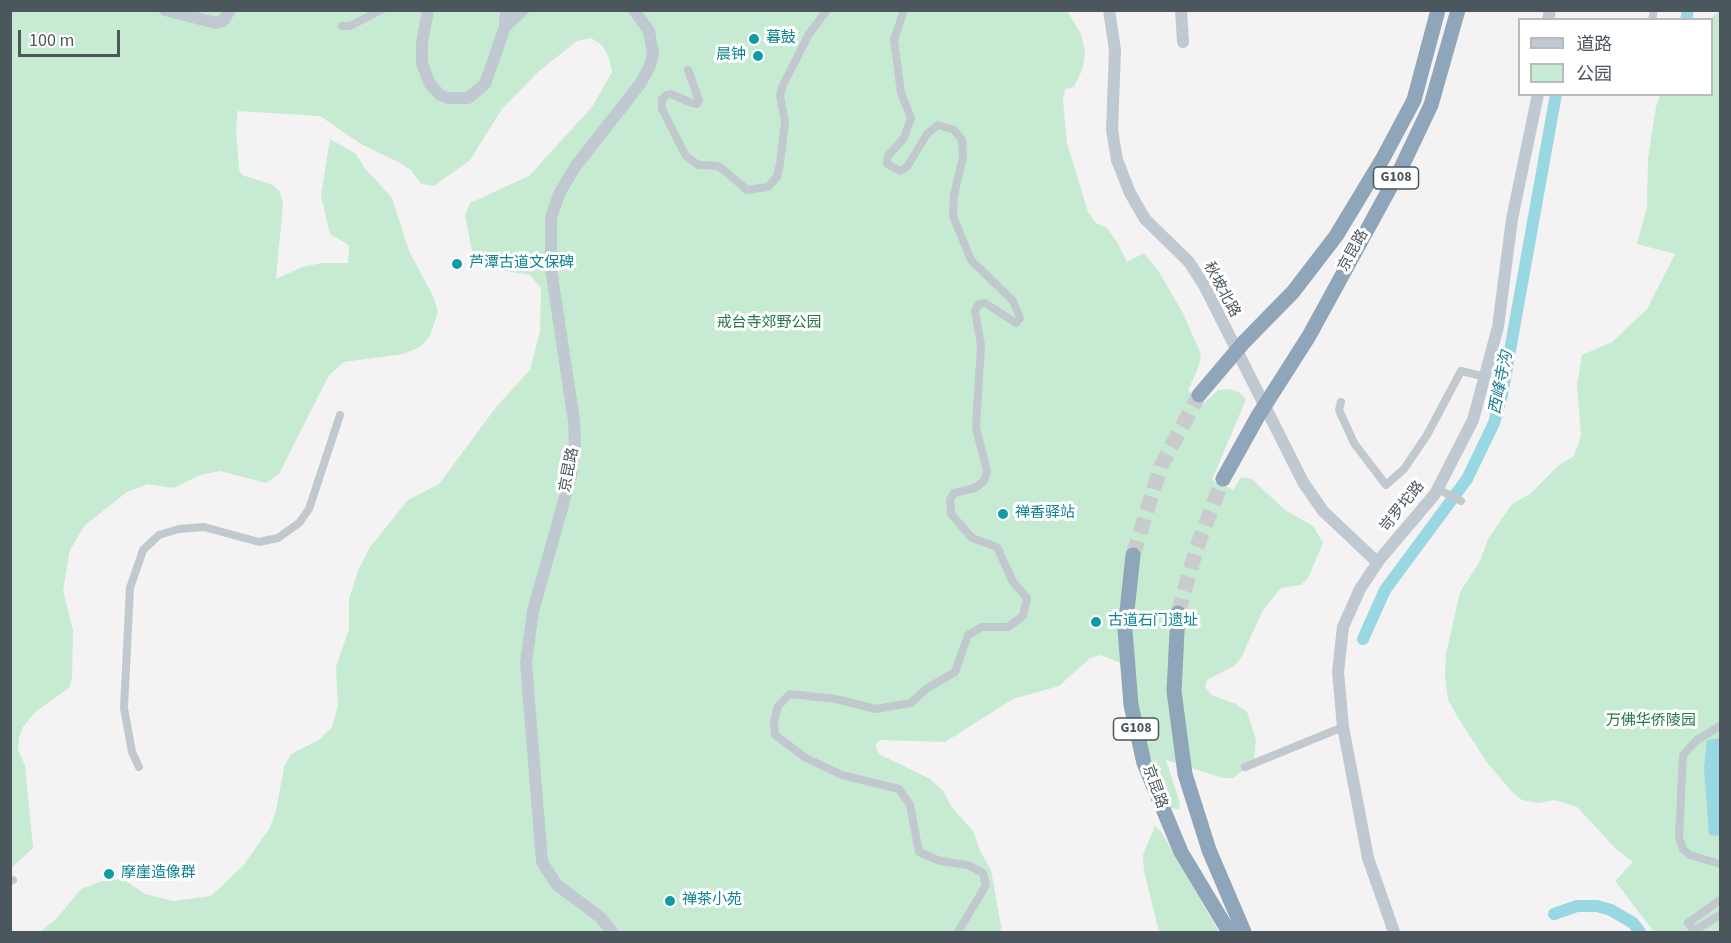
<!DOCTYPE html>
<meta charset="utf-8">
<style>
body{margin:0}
#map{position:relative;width:1731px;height:943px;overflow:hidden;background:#f4f2f2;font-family:"Source Sans 3","Noto Sans SC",sans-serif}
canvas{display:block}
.frame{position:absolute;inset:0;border:12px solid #4b565d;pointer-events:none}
.legend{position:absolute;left:1518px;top:18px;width:195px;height:78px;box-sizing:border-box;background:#fff;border:2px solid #b7bbbe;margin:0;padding:8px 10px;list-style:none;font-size:18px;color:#4b565d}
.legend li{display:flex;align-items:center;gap:12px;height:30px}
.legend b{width:30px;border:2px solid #b7bbbe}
.scale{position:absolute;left:18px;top:30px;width:102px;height:27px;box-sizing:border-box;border:3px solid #4b565d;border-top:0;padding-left:8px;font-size:18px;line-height:21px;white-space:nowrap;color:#4b565d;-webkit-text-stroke:4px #fff;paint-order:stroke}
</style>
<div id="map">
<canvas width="1731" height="943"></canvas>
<div class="frame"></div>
<ul class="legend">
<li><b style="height:8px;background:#c0c9d1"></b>道路</li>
<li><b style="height:16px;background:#c6ebd2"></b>公园</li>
</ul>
<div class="scale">100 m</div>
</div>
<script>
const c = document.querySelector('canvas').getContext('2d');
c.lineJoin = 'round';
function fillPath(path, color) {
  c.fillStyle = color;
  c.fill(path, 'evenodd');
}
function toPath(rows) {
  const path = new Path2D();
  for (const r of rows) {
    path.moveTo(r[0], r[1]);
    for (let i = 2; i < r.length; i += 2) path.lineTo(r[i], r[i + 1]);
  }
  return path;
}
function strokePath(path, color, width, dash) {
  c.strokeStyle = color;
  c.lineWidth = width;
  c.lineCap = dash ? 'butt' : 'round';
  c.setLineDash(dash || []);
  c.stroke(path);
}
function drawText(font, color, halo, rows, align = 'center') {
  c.font = font + ' "Source Sans 3","Noto Sans SC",sans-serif';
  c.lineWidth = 6;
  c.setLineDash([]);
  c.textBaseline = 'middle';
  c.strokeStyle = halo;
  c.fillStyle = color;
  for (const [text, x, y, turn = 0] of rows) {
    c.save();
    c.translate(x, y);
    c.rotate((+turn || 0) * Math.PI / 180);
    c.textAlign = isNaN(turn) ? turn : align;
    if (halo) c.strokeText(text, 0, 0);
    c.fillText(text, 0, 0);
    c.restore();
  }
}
const green = toPath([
 [10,11,1067,11,1081,34,1085,51,1083,68,1074,87,1065,89,1063,101,1067,143,1088,212,1096,223,1107,228,1117,242,1127,262,1144,253,1157,269,1182,311,1201,354,1199,366,1188,390,1203,404,1218,390,1229,389,1239,392,1246,399,1212,480,1233,490,1241,477,1252,479,1285,510,1313,526,1323,543,1308,578,1301,585,1281,588,1263,610,1241,658,1234,666,1207,680,1205,686,1211,695,1236,704,1247,712,1256,740,1254,762,1233,778,1223,778,1166,760,1180,803,1179,809,1169,808,1153,775,1139,724,1135,679,1120,663,1101,655,1090,658,1059,686,1013,699,945,742,881,740,875,745,879,754,930,779,943,791,951,806,973,831,980,851,991,870,1002,932,40,932,57,918,81,889,103,881,123,879,145,894,173,901,211,896,243,866,269,829,276,811,284,767,291,754,319,740,332,727,338,705,336,667,349,629,349,599,358,571,370,547,408,500,439,484,497,406,530,370,540,332,541,288,530,275,475,266,465,215,470,203,529,176,592,107,612,72,609,58,602,45,591,38,577,41,538,72,502,109,470,160,434,186,421,184,411,170,398,162,361,144,320,116,238,111,236,128,239,169,242,175,273,185,280,192,283,204,276,279,303,267,321,263,348,263,349,245,330,234,321,196,330,139,356,154,364,167,392,198,409,251,433,296,438,312,430,336,420,347,403,354,344,362,329,375,279,474,266,483,220,471,200,475,174,488,148,484,127,492,85,525,70,550,63,590,73,630,72,677,69,688,35,712,23,727,19,738,18,750,25,765,33,848,11,868],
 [1718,11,1720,11,1720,932,1654,932,1615,881,1633,862,1617,850,1577,807,1555,800,1538,803,1522,800,1512,792,1486,761,1457,716,1448,700,1445,676,1446,654,1460,592,1480,561,1488,539,1512,504,1530,494,1559,465,1574,456,1581,436,1577,384,1582,355,1612,342,1647,309,1675,254,1637,244,1647,207,1648,158,1656,107,1660,95,1712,94,1711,19],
 [1155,826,1162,833,1219,932,1159,932,1144,871,1143,855]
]);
const water = toPath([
 [1720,738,1720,836,1709,835,1704,768,1707,740]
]);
const river = toPath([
 [1686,20,1688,10],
 [1363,639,1385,590,1467,479,1494,423,1502,395,1556,94],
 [1554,914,1577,906,1597,906,1611,910,1633,923,1640,932]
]);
const highwayTunnel = toPath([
 [1133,555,1161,466,1199,395],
 [1178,613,1197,547,1223,479]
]);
const street = toPath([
 [904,10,894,40,901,93,911,118,904,138,888,156,887,164,900,171,907,167,927,134,938,125,954,130,962,140,963,157,954,195,953,216,971,260,1013,301,1020,318,1016,323,985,303,979,304,975,311,981,345,976,428,987,471,984,481,975,488,954,493,950,500,951,514,972,538,997,547,1013,582,1027,598,1023,616,1008,627,982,627,968,635,955,672,926,689,911,703,876,709,836,699,790,694,778,706,774,722,775,735,806,758,842,775,899,789,910,805,919,852,940,861,968,865,983,873,986,885,958,932],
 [1652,20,1654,10],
 [342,26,350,26,381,10],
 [688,70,699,100,697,104,692,103,671,94,666,95,662,99,662,109,686,156,698,165,717,166,724,170,747,190,768,187,777,177,780,164,785,122,780,95,783,85,809,34,827,10],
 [1341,402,1339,410,1354,443,1386,485,1404,469,1427,435,1461,371,1486,377],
 [1438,489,1461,501],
 [1720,726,1697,740,1683,755,1679,837,1683,849,1690,855,1720,864],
 [139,767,132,752,124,708,130,588,143,550,159,535,179,529,204,527,259,542,278,538,299,523,309,509,340,415],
 [1245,767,1343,727],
 [10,881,13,880],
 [1694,931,1688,923,1720,900],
 [1692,932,1720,915]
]);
const secondary = toPath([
 [165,10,216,23,223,21,230,10],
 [428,10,422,43,422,63,430,84,440,95,448,98,468,98,485,84,505,27],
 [506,10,505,27,523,10],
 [1109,10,1115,50,1112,130,1117,160,1130,193,1145,219,1189,262,1205,287,1303,482,1323,511,1377,562],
 [1181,10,1183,42],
 [1548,20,1550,10],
 [612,932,600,917,557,885,542,862,526,663,533,611,571,476,575,447,574,421,551,269,551,218,559,194,575,167,640,84,650,66,653,53,649,31,634,10],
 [1394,932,1368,858,1343,727,1338,672,1343,627,1360,589,1380,559,1435,494,1473,420,1498,327,1512,219,1538,94]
]);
const highway = toPath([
 [1199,395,1244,342,1293,292,1336,236,1382,160,1414,100,1438,10],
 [1223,479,1258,416,1309,336,1402,166,1431,105,1458,10],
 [1133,555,1125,630,1131,705,1144,763,1181,852,1229,932],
 [1178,613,1174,691,1185,774,1209,850,1244,932]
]);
const markers = [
 [754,39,6,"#0f9aa8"],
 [758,56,6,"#0f9aa8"],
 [457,264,6,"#0f9aa8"],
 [1003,514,6,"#0f9aa8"],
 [1096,622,6,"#0f9aa8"],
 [109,874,6,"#0f9aa8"],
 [670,901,6,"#0f9aa8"]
];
const shields = [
 [1396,178,45],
 [1136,729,45]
];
const shieldNames = [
 ["G108",1396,178],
 ["G108",1136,729]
];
const cultureNames = [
 ["暮鼓",766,39],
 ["晨钟",746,56,"right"],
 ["芦潭古道文保碑",469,264],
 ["禅香驿站",1015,514],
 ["古道石门遗址",1108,622],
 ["摩崖造像群",121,874],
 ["禅茶小苑",682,901]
];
const streetNames = [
 ["京昆路",1354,251,-61],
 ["秋坡北路",1221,290,62],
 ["京昆路",570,470,-79],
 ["岢罗坨路",1403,507,-51],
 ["京昆路",1154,787,70]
];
const parkNames = [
 ["戒台寺郊野公园",769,324],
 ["万佛华侨陵园",1651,722]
];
const waterNames = [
 ["西峰寺沟",1502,383,-79]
];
fillPath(green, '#c6ebd2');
fillPath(water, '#99d7e3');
strokePath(river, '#99d7e3', 12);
strokePath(highwayTunnel, '#cacbcd', 15, [15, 8]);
strokePath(street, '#c1c9ce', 8);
strokePath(secondary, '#c0c9d1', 12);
strokePath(highway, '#8fa6ba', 15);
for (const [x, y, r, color] of markers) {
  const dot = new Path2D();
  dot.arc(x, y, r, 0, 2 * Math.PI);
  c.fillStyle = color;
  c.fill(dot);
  strokePath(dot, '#fff', 2);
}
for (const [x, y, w] of shields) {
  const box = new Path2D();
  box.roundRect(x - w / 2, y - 11, w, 22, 4.5);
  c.fillStyle = '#fff';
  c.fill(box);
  strokePath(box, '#4b565d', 1.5);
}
drawText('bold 14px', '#4b565d', null, shieldNames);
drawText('15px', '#0d838f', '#fff', cultureNames, 'left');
drawText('15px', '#4b565d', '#fff', streetNames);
drawText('15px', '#237749', '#fff', parkNames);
drawText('italic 16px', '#1d7e90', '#fff', waterNames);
</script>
